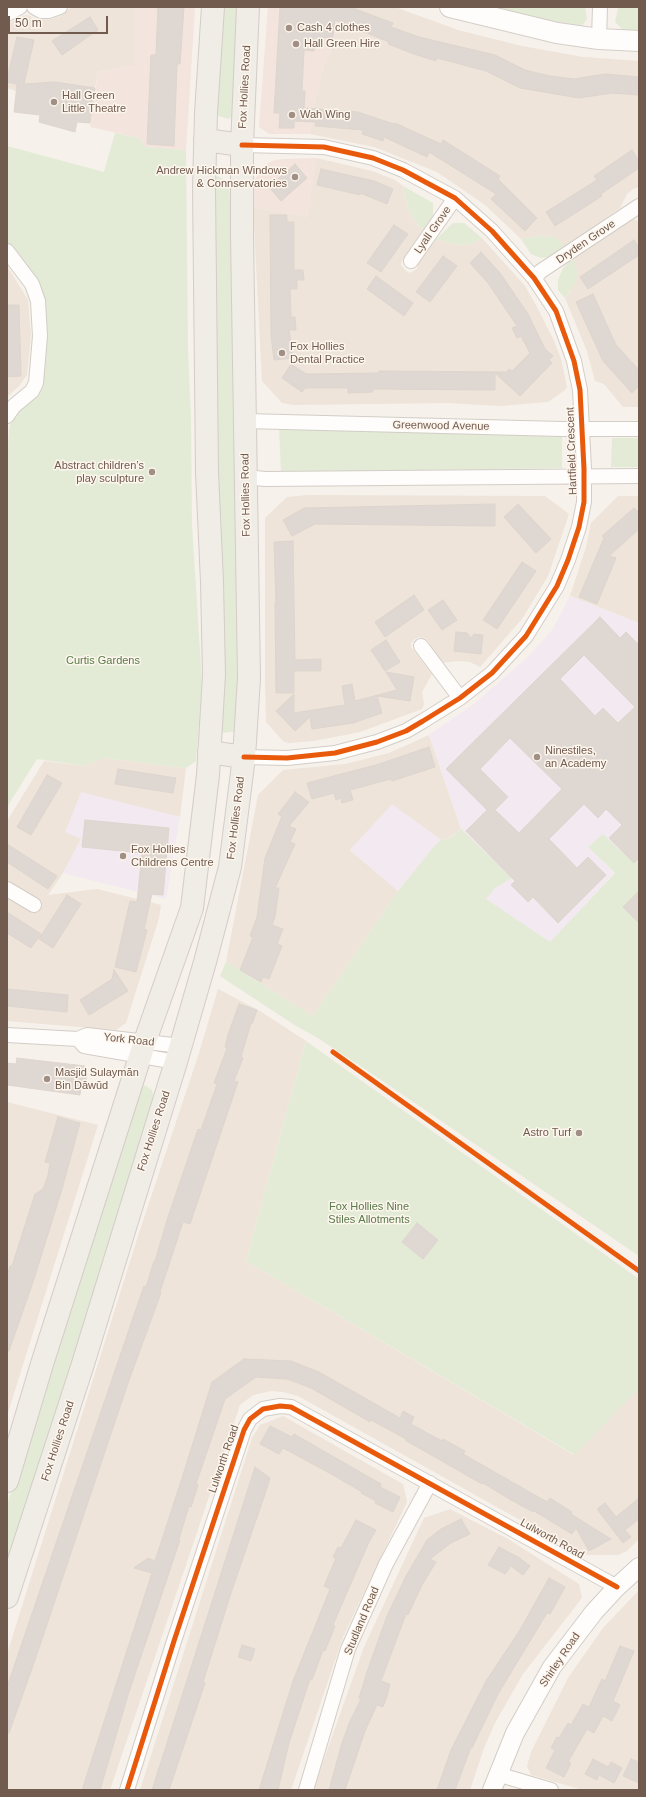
<!DOCTYPE html>
<meta charset="utf-8">
<style>
body{margin:0}
#map{position:relative;width:646px;height:1797px;overflow:hidden;background:#f6f1eb;font-family:Helvetica,sans-serif}
canvas{display:block}
.frame{position:absolute;inset:0;border:8px solid #715a4e;pointer-events:none}
.scale{position:absolute;left:8px;top:16px;width:100px;height:18px;box-sizing:border-box;border:2px solid #715a4e;border-top:0;padding-left:5px;font-size:12px;line-height:14px;white-space:nowrap;color:#715a4e;-webkit-text-stroke:3px #fdf6ed;paint-order:stroke}
</style>
<div id="map">
<canvas width="646" height="1797"></canvas>
<div class="frame"></div>
<div class="scale">50 m</div>
</div>
<script>
const c = document.querySelector('canvas').getContext('2d');
c.lineJoin = 'round';
function fillPath(path, color) {
  c.fillStyle = color;
  c.fill(path, 'evenodd');
}
function toPath(rows) {
  const path = new Path2D();
  for (const r of rows) {
    path.moveTo(r[0], r[1]);
    for (let i = 2; i < r.length; i += 2) path.lineTo(r[i], r[i + 1]);
  }
  return path;
}
function strokePath(path, color, width, dash) {
  c.strokeStyle = color;
  c.lineWidth = width;
  c.lineCap = dash ? 'butt' : 'round';
  c.setLineDash(dash || []);
  c.stroke(path);
}
function drawText(font, color, halo, rows, align = 'center') {
  c.font = font + ' Helvetica,sans-serif';
  c.lineWidth = 3;
  c.setLineDash([]);
  c.textBaseline = 'middle';
  c.strokeStyle = halo;
  c.fillStyle = color;
  for (const [text, x, y, turn = 0] of rows) {
    c.save();
    c.translate(x, y);
    c.rotate((+turn || 0) * Math.PI / 180);
    c.textAlign = isNaN(turn) ? turn : align;
    if (halo) c.strokeText(text, 0, 0);
    c.fillText(text, 0, 0);
    c.restore();
  }
}
const residential = toPath([
 [72,7,135,7,135,65,98,72,95,88,73,85,43,91,16,91,7,88,7,25,21,16,28,15,37,20,53,19,62,15],
 [342,7,395,7,458,30,522,46,583,57,639,61,639,187,633,189,627,194,620,208,566,247,554,237,538,236,521,239,485,205,437,172,374,147,310,134,313,109,326,56,330,54],
 [316,158,372,171,395,180,403,186,408,209,417,224,424,231,405,259,402,260,401,265,406,271,410,273,417,269,418,264,432,243,439,240,458,245,471,244,482,238,525,286,538,309,555,343,561,359,567,387,564,391,548,402,500,406,448,403,294,405,282,403,262,381,253,207,307,217],
 [631,219,639,221,639,407,623,407,604,384,595,381,587,351,565,298,570,292,573,258],
 [7,266,28,300,31,335,27,375,20,385,7,397],
 [308,495,545,496,569,514,548,576,522,619,480,667,470,662,458,661,441,663,431,650,429,642,425,638,419,637,415,639,411,643,411,647,432,674,422,692,424,704,422,709,360,732,314,741,289,743,284,742,266,722,265,679,265,518,287,497],
 [618,496,639,496,639,623,570,596,586,547,591,523],
 [429,735,461,829,448,839,441,840,392,805,350,850,398,891,313,1016,226,962,258,795,283,770,345,764,389,753],
 [104,758,186,768,180,817,81,793,81,839,63,873,48,895,97,889,161,905,159,918,126,1023,116,1030,7,1021,7,821,44,761,84,766],
 [218,989,260,1011,306,1041,246,1261,574,1455,639,1388,639,1539,627,1551,618,1555,588,1555,572,1549,298,1396,283,1392,271,1391,253,1395,240,1405,110,1790,7,1790,7,1654,138,1236,199,1053],
 [7,1102,98,1125,7,1416],
 [283,1416,403,1484,407,1502,343,1637,291,1790,140,1790,252,1438,260,1425],
 [450,1509,508,1539,579,1584,582,1598,523,1674,495,1723,484,1748,470,1790,313,1790,364,1647,424,1518],
 [639,1590,639,1790,583,1790,531,1775,527,1766,531,1752,568,1678,603,1628]
]);
const commercial = toPath([
 [135,7,195,7,186,150,145,147,139,138,90,127,98,72,135,65],
 [268,7,342,7,330,54,326,56,313,109,310,134,269,134,259,127],
 [316,158,307,217,253,207,254,180,264,166,272,161,281,159]
]);
const education = toPath([
 [570,596,639,623,639,836,622,852,603,834,588,847,614,873,550,943,485,899,495,888,511,878,461,829,429,735,474,704,528,657,553,629],
 [81,792,180,817,166,899,63,873,81,839,65,832],
 [392,804,441,840,435,845,398,891,350,850]
]);
const green = toPath([
 [221,7,241,7,236,113,229,119,218,116,215,107],
 [488,7,585,7,587,19,580,28],
 [618,8,639,8,639,31,623,30,615,22],
 [115,133,139,138,145,147,186,150,188,350,191,419,192,525,202,683,196,761,186,768,104,758,84,766,37,759,7,807,7,469,9,429,13,415,46,346,43,293,7,243,7,146,104,172],
 [218,176,229,183,236,298,239,731,223,733,219,723,212,180],
 [403,186,433,203,433,217,424,231,417,224,408,209],
 [453,223,464,223,482,238,471,244,458,245,439,240,432,243],
 [538,236,554,237,566,247,548,257,541,258,531,254,521,239],
 [573,258,578,274,573,287,565,298,558,290,558,280,563,268],
 [279,427,562,434,562,468,281,472],
 [612,438,639,438,639,467,611,467],
 [461,829,512,878,495,888,486,899,550,942,615,873,588,847,603,834,622,852,639,836,639,1256,365,1069,316,1037,296,1026,220,976,226,962,313,1016,398,891,435,845,441,840,449,839],
 [306,1041,639,1279,639,1388,575,1455,246,1261],
 [142,1085,146,1086,152,1090,155,1106,7,1580,7,1505,50,1365]
]);
const building = toPath([
 [158,7,184,7,180,64,177,64,174,146,147,144,151,55,156,55,158,7],
 [280,7,350,7,393,23,391,27,419,37,495,55,525,70,550,76,574,79,605,74,639,77,638,95,612,93,579,98,520,88,486,71,437,58,436,61,414,54,388,44,389,42,335,20,333,37,315,38,314,51,304,50,302,91,305,91,304,108,358,112,394,124,395,123,441,144,443,140,500,176,498,179,537,218,525,231,491,199,496,194,429,152,427,157,384,137,383,141,362,134,363,130,315,126,316,122,294,121,294,128,279,128,280,113,274,113,280,7],
 [90,17,98,30,62,55,52,41,90,17],
 [17,37,34,40,24,84,55,82,95,88,90,123,77,122,75,132,39,122,40,115,14,112,17,85,20,85,7,82,7,79,17,37],
 [632,150,639,161,639,168,601,194,602,196,555,226,546,212,597,180,594,176,632,150],
 [295,164,307,178,281,201,269,187,295,164],
 [321,169,374,181,393,189,387,204,360,193,360,195,317,185,321,169],
 [270,215,287,215,287,222,294,222,294,270,303,270,304,280,297,280,297,289,290,289,291,317,295,317,296,330,289,330,293,358,274,360,271,335,270,215],
 [394,225,408,234,381,272,367,263,394,225],
 [634,240,639,247,639,255,588,289,580,277,634,240],
 [481,252,500,273,528,314,545,349,553,356,549,360,552,363,520,396,495,373,495,390,373,389,373,392,348,393,348,388,305,388,302,392,282,378,291,364,306,374,379,373,379,371,507,372,509,369,512,371,530,353,521,336,517,338,512,328,517,326,488,283,470,263,481,252],
 [443,256,457,266,430,302,416,292,443,256],
 [376,276,413,303,404,316,367,289,376,276],
 [593,294,616,345,639,370,639,386,632,393,603,361,576,302,593,294],
 [7,305,19,305,21,376,7,377,7,305],
 [495,504,495,526,315,524,292,536,283,520,304,508,495,504],
 [518,504,551,539,536,553,504,517,518,504],
 [634,508,639,513,639,529,609,556,616,558,597,604,579,597,604,538,602,536,634,508],
 [293,541,295,660,321,659,321,671,294,671,294,693,276,693,275,603,276,603,274,542,293,541],
 [522,562,536,571,497,629,483,620,522,562],
 [414,595,424,610,385,637,375,622,414,595],
 [443,600,457,620,442,630,428,610,443,600],
 [600,617,620,638,626,632,639,645,639,858,634,863,609,838,622,825,606,809,598,818,584,804,549,839,577,868,588,857,606,875,558,923,533,897,528,902,511,885,515,881,466,831,487,810,446,769,600,617],
 [584,655,635,707,618,723,603,708,595,716,560,679,584,655],
 [510,738,562,789,519,833,495,810,508,797,480,769,510,738],
 [456,632,467,633,471,638,474,634,483,635,481,654,454,651,456,632],
 [386,640,400,662,385,671,371,650,386,640],
 [386,672,414,677,410,701,377,696,382,713,353,723,312,729,310,717,295,731,276,711,294,694,294,713,345,705,342,686,352,684,355,701,397,690,386,672],
 [429,747,435,767,392,781,391,779,350,790,353,800,342,803,341,798,336,800,334,793,312,799,307,783,376,765,429,747],
 [118,769,176,778,173,793,115,784,118,769],
 [47,775,62,783,31,835,17,827,47,775],
 [295,792,309,802,289,826,296,829,290,842,295,844,275,888,279,888,275,917,272,925,283,929,277,944,282,946,269,979,263,977,261,982,240,970,253,937,250,936,257,917,265,858,282,816,278,814,295,792],
 [85,820,169,828,163,895,152,894,144,929,147,930,136,972,115,967,130,901,137,902,142,853,82,847,85,820],
 [7,844,57,876,48,889,7,862,7,844],
 [639,891,639,923,623,907,639,891],
 [67,895,81,904,53,948,39,939,67,895],
 [7,912,41,934,31,948,7,933,7,912],
 [114,970,128,991,89,1015,80,1000,112,979,114,970],
 [7,989,68,995,67,1012,7,1006,7,989],
 [239,1004,257,1010,252,1024,251,1023,241,1057,243,1058,234,1081,238,1082,190,1224,183,1222,160,1292,161,1293,128,1383,35,1660,9,1733,7,1733,7,1687,136,1309,144,1286,146,1287,154,1261,155,1261,168,1217,198,1129,201,1130,217,1084,214,1083,227,1048,225,1047,228,1035,239,1004],
 [17,1058,85,1066,84,1073,87,1073,86,1086,81,1085,80,1095,7,1085,7,1063,16,1064,17,1058],
 [58,1117,80,1123,62,1189,34,1279,9,1351,7,1351,7,1276,10,1266,12,1266,35,1194,43,1189,48,1175,50,1163,45,1162,58,1117],
 [417,1223,438,1240,423,1259,402,1242,417,1223],
 [244,1359,291,1361,319,1372,400,1418,403,1411,414,1417,411,1424,442,1441,443,1439,465,1451,463,1454,547,1502,550,1498,572,1512,571,1514,611,1539,589,1551,576,1528,572,1534,534,1511,533,1512,511,1500,483,1483,482,1484,405,1440,406,1439,371,1420,370,1422,311,1388,287,1379,256,1377,225,1399,196,1484,198,1485,191,1507,189,1506,179,1539,180,1540,128,1695,100,1790,82,1790,152,1573,134,1568,148,1558,155,1561,183,1475,212,1382,244,1359],
 [270,1426,292,1437,294,1434,381,1484,380,1487,400,1497,393,1512,375,1503,376,1501,361,1493,362,1492,333,1475,283,1448,279,1454,260,1444,270,1426],
 [255,1467,270,1478,265,1494,231,1593,203,1682,205,1683,169,1790,152,1790,255,1467],
 [639,1498,639,1519,625,1530,631,1537,623,1543,597,1509,605,1503,616,1517,639,1498],
 [461,1519,470,1534,451,1543,430,1559,436,1562,422,1585,408,1615,406,1614,381,1681,390,1684,387,1696,383,1707,377,1705,365,1731,345,1790,329,1790,342,1743,350,1721,361,1699,359,1698,368,1669,387,1616,406,1576,427,1540,441,1529,461,1519],
 [356,1520,376,1530,369,1542,345,1597,333,1625,335,1626,325,1651,323,1650,312,1680,310,1679,289,1743,278,1790,259,1790,293,1681,330,1589,324,1586,336,1558,333,1557,338,1547,341,1548,356,1520],
 [499,1547,518,1557,530,1566,523,1575,511,1566,505,1574,488,1565,499,1547],
 [549,1578,565,1587,558,1600,550,1614,547,1613,498,1694,472,1748,471,1747,455,1790,437,1790,451,1750,486,1681,520,1630,549,1578],
 [242,1645,255,1649,251,1661,238,1657,242,1645],
 [620,1646,634,1651,613,1701,620,1705,612,1721,603,1716,594,1733,587,1729,568,1762,571,1763,564,1777,546,1768,555,1750,551,1748,557,1737,559,1738,568,1723,571,1725,583,1704,589,1707,602,1679,605,1681,620,1646],
 [593,1759,608,1767,611,1762,622,1768,614,1783,599,1775,597,1780,585,1774,593,1759],
 [631,1759,639,1762,639,1783,623,1776,631,1759]
]);
const minor = toPath([
 [34,7,41,11,49,11,60,7],
 [7,14,20,7],
 [599,39,600,7],
 [242,145,324,147,373,158,403,170,455,198,492,231,534,278,556,311,574,361,580,390,584,469,584,502,579,527,568,560,557,586,526,636,492,673,460,698,423,721,406,731,377,742,335,753,287,758,244,757],
 [7,251,32,284,38,301,40,336,36,383,32,391,14,406,7,416],
 [411,261,455,198],
 [534,278,541,271,639,206],
 [244,421,562,429,639,429],
 [245,477,265,479,639,476],
 [421,646,460,698],
 [7,889,34,905],
 [7,1035,78,1039,87,1035,181,1046],
 [78,1039,84,1046,176,1062],
 [497,1774,551,1790],
 [127,1790,174,1641,244,1430,250,1419,263,1409,280,1406,291,1407,617,1587],
 [306,1790,348,1649,386,1564,430,1483]
]);
const tertiary = toPath([
 [492,1790,515,1733,552,1667,594,1612,617,1587,639,1567]
]);
const secondary = toPath([
 [450,7,557,33,599,39,639,41]
]);
const primary = toPath([
 [205,140,242,145],
 [209,752,244,757],
 [7,1481,42,1364,145,1041,192,908,208,775,214,675,212,582,207,472,204,188,206,113,213,7],
 [7,1597,82,1367,176,1062,205,962,230,867,244,757,249,678,242,236,242,145,248,7]
]);
const cycleway = toPath([
 [242,145,324,147,373,158,403,170,455,198,492,231,534,278,556,311,574,361,580,390,584,469,584,502,579,527,568,560,557,586,526,636,492,673,460,698,423,721,406,731,377,742,335,753,287,758,244,757],
 [333,1052,639,1271],
 [127,1790,174,1641,244,1430,250,1419,263,1409,280,1406,291,1407,617,1587]
]);
const markers = [
 [289,28,4,"#a08f85"],
 [296,44,4,"#a08f85"],
 [54,102,4,"#a08f85"],
 [292,115,4,"#a08f85"],
 [295,177,4,"#a08f85"],
 [282,353,4,"#a08f85"],
 [152,472,4,"#a08f85"],
 [537,757,4,"#a08f85"],
 [123,856,4,"#a08f85"],
 [47,1079,4,"#a08f85"],
 [579,1133,4,"#a08f85"]
];
const poiNames = [
 ["Cash 4 clothes",297,28],
 ["Hall Green Hire",304,44],
 ["Hall Green",62,96],
 ["Little Theatre",62,109],
 ["Wah Wing",300,115],
 ["Andrew Hickman Windows",287,171,"right"],
 ["& Connservatories",287,184,"right"],
 ["Fox Hollies",290,347],
 ["Dental Practice",290,360],
 ["Abstract children’s",144,466,"right"],
 ["play sculpture",144,479,"right"],
 ["Ninestiles,",545,751],
 ["an Academy",545,764],
 ["Fox Hollies",131,850],
 ["Childrens Centre",131,863],
 ["Masjid Sulaymān",55,1073],
 ["Bin Dāwūd",55,1086],
 ["Astro Turf",571,1133,"right"]
];
const streetNames = [
 ["Fox Hollies Road",245,87,-87],
 ["Lyall Grove",433,230,-55],
 ["Dryden Grove",586,242,-34],
 ["Greenwood Avenue",441,426,1],
 ["Hartfield Crescent",572,451,-92],
 ["Fox Hollies Road",246,495,-91],
 ["Fox Hollies Road",236,818,-83],
 ["York Road",129,1040,6],
 ["Fox Hollies Road",154,1131,-72],
 ["Fox Hollies Road",58,1441,-72],
 ["Lulworth Road",224,1459,-71],
 ["Lulworth Road",552,1539,29],
 ["Studland Road",362,1621,-67],
 ["Shirley Road",560,1660,-56]
];
const parkNames = [
 ["Curtis Gardens",103,661],
 ["Fox Hollies Nine",369,1207],
 ["Stiles Allotments",369,1220]
];
fillPath(residential, '#eee4d9');
fillPath(commercial, '#f3e4dd');
fillPath(education, '#f2e9f1');
fillPath(green, '#e3ebd7');
fillPath(building, '#dfd7d1');
strokePath(building, '#ded5ce', 1);
strokePath(minor, '#d3cdc6', 16);
strokePath(tertiary, '#d3cdc6', 20);
strokePath(secondary, '#d5cec8', 22);
strokePath(primary, '#d4ccc7', 24);
strokePath(minor, '#fefdfc', 14);
strokePath(tertiary, '#fefdfc', 18);
strokePath(secondary, '#fefdfc', 20);
strokePath(primary, '#f0ece6', 22);
strokePath(cycleway, '#e8590c', 5);
for (const [x, y, r, color] of markers) {
  const dot = new Path2D();
  dot.arc(x, y, r, 0, 2 * Math.PI);
  c.fillStyle = color;
  c.fill(dot);
  strokePath(dot, '#fdf6ed', 1.5);
}
drawText('11px', '#715a4e', '#fdf6ed', poiNames, 'left');
drawText('11px', '#715a4e', '#fdf6ed', streetNames);
drawText('11px', '#597a4a', '#fdf6ed', parkNames);
</script>
